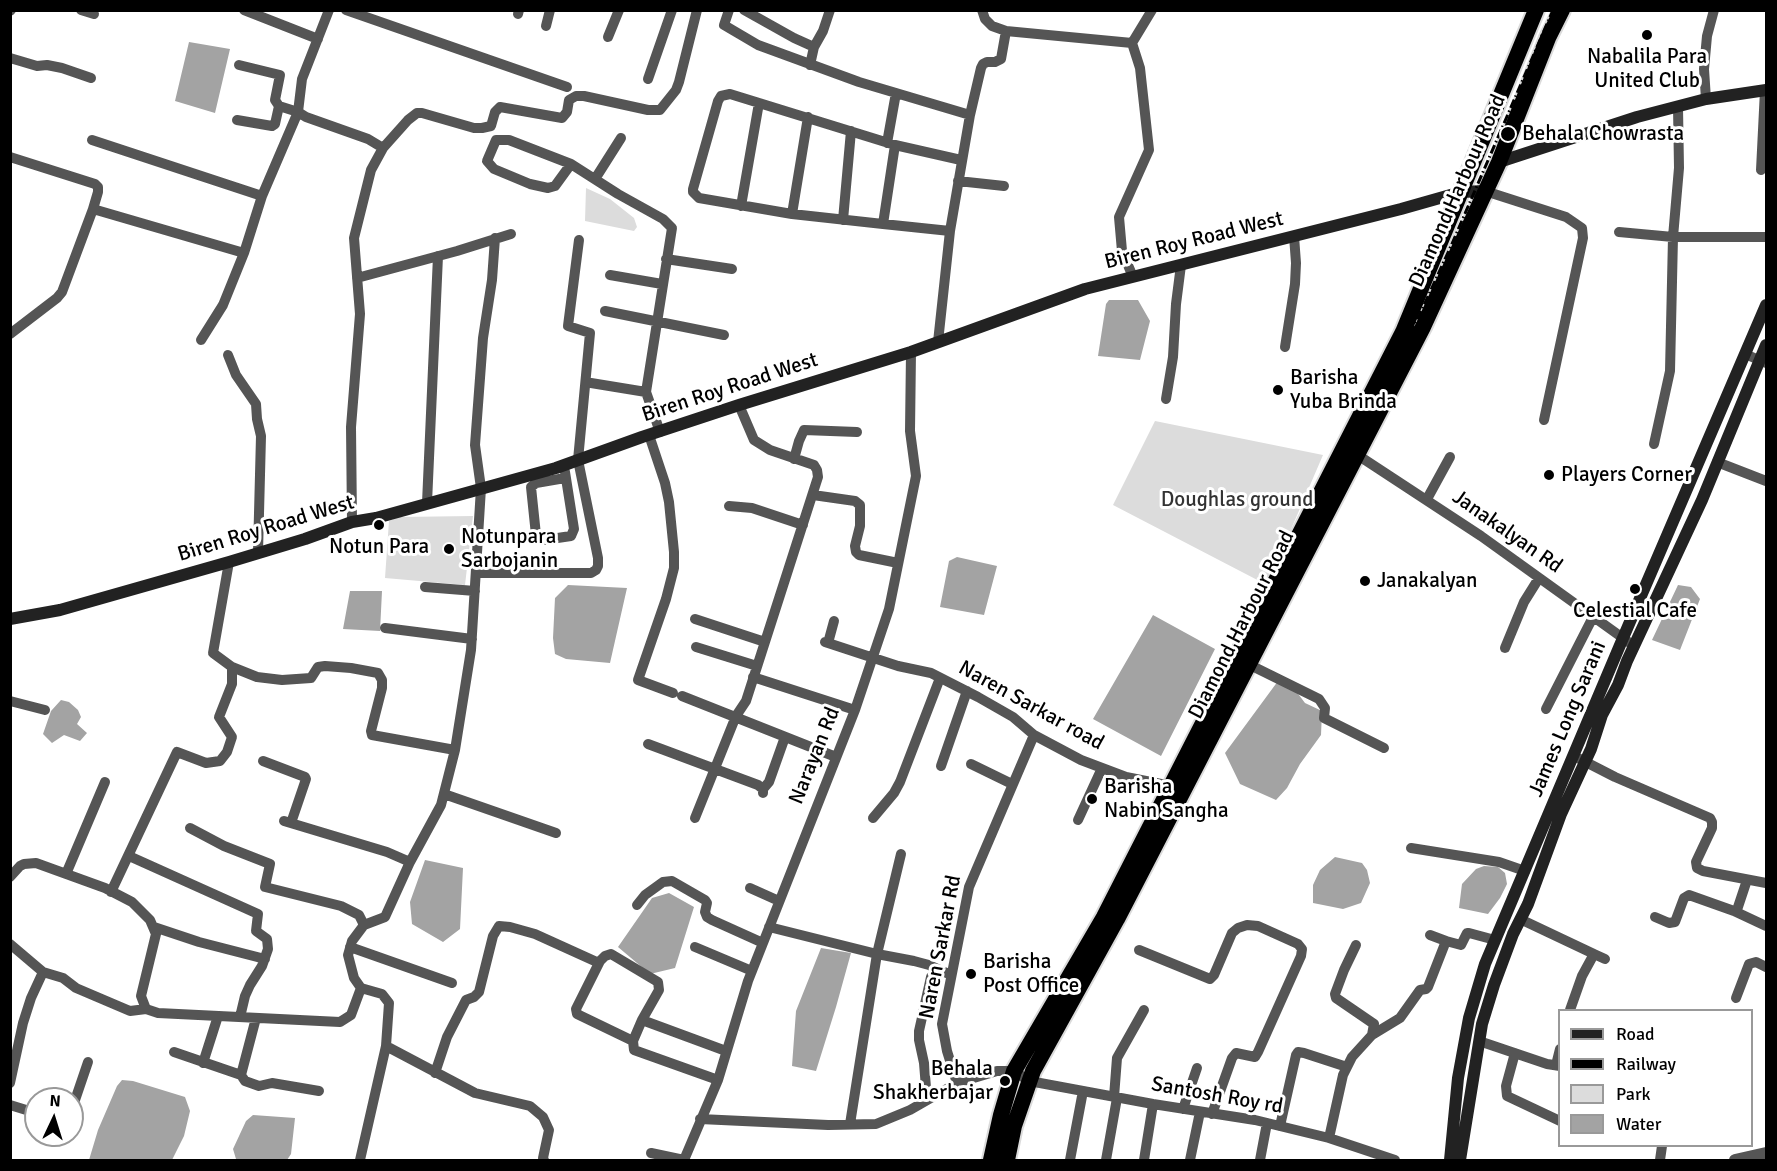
<!DOCTYPE html>
<style>
body{margin:0}
#map{position:relative;width:1777px;height:1171px;overflow:hidden;background:#fff;font-family:Signika,sans-serif}
canvas{display:block}
.frame{position:absolute;inset:0;border:12px solid #000;pointer-events:none}
.legend{position:absolute;left:1558px;top:1009px;width:195px;height:138px;box-sizing:border-box;background:#fff;border:2px solid #999;margin:0;padding:8px 10px;list-style:none;font-size:18px;color:#000}
.legend li{display:flex;align-items:center;gap:12px;height:30px}
.legend b{width:30px;border:2px solid #999}
.north{position:absolute;left:24px;top:1087px;width:60px;height:60px;box-sizing:border-box;background:#fff;border:2px solid #999;border-radius:50%;rotate:4deg;font-size:16px;font-weight:700;line-height:24px;text-align:center;color:#000}
.north::after{content:'';display:block;margin:auto;width:21px;height:27px;background:#000;clip-path:polygon(50% 0,100% 100%,50% 72%,0 100%)}
</style>
<div id="map">
<canvas width="1777" height="1171"></canvas>
<div class="frame"></div>
<ul class="legend">
<li><b style="height:8px;background:#222"></b>Road</li>
<li><b style="height:8px;background:#000"></b>Railway</li>
<li><b style="height:16px;background:#dcdcdc"></b>Park</li>
<li><b style="height:16px;background:#a3a3a3"></b>Water</li>
</ul>
<div class="north">N</div>
</div>
<script>
const c = document.querySelector('canvas').getContext('2d');
c.lineJoin = 'round';
function fillPath(path, color) {
  c.fillStyle = color;
  c.fill(path, 'evenodd');
}
function toPath(rows) {
  const path = new Path2D();
  for (const r of rows) {
    path.moveTo(r[0], r[1]);
    for (let i = 2; i < r.length; i += 2) path.lineTo(r[i], r[i + 1]);
  }
  return path;
}
function strokePath(path, color, width, dash) {
  c.strokeStyle = color;
  c.lineWidth = width;
  c.lineCap = dash ? 'butt' : 'round';
  c.setLineDash(dash || []);
  c.stroke(path);
}
function drawText(font, color, halo, rows, align = 'center') {
  c.font = font + ' Signika,sans-serif';
  c.lineWidth = 6;
  c.setLineDash([]);
  c.textBaseline = 'middle';
  c.strokeStyle = halo;
  c.fillStyle = color;
  for (const [text, x, y, turn = 0] of rows) {
    c.save();
    c.translate(x, y);
    c.rotate((+turn || 0) * Math.PI / 180);
    c.textAlign = isNaN(turn) ? turn : align;
    if (halo) c.strokeText(text, 0, 0);
    c.fillText(text, 0, 0);
    c.restore();
  }
}
const green = toPath([
 [586,188,610,199,634,218,637,227,634,231,585,221],
 [1155,421,1323,455,1267,585,1113,505],
 [473,516,465,585,385,578,389,521,399,517]
]);
const water = toPath([
 [189,42,230,49,215,113,175,101],
 [1109,300,1138,300,1150,321,1140,360,1098,356,1106,304],
 [957,557,997,566,984,615,940,607,949,561],
 [568,585,627,588,610,663,566,659,555,654,553,638,555,598],
 [1678,585,1691,587,1700,599,1680,650,1652,640],
 [350,591,382,591,380,631,343,629],
 [1153,615,1215,649,1161,756,1093,719],
 [1278,681,1296,691,1305,703,1322,711,1321,735,1300,764,1287,788,1276,800,1240,784,1225,753],
 [61,700,69,702,78,710,81,717,77,724,87,733,80,741,64,735,52,743,43,734,51,711],
 [1335,857,1362,863,1367,870,1370,883,1361,903,1343,909,1313,903,1313,885,1320,870],
 [425,860,463,868,460,929,443,942,412,924,410,902],
 [1484,866,1498,867,1505,873,1507,884,1500,898,1488,914,1459,908,1462,884,1476,869],
 [669,893,694,907,675,968,650,974,618,947,652,898],
 [821,948,851,953,836,1007,816,1071,792,1066,796,1011],
 [122,1080,133,1081,185,1097,190,1111,184,1136,172,1160,89,1160,98,1130,117,1086],
 [253,1115,295,1118,291,1154,287,1160,236,1159,233,1149,246,1121]
]);
const minor = toPath([
 [81,10,94,14],
 [244,10,318,39],
 [329,10,302,79,298,112,306,117,368,139,383,148,371,170,354,238,360,314,351,427,352,522],
 [346,10,567,87],
 [729,10,724,25,758,45,859,82,970,115,950,231,938,342],
 [744,10,794,38,814,47],
 [982,10,985,19,992,26,1006,31,1132,43],
 [10,11,11,10],
 [518,14,519,10],
 [546,26,550,10],
 [608,37,619,10],
 [1132,43,1140,68,1149,150,1119,217,1122,251,1133,277],
 [1132,43,1152,10],
 [10,58,37,66,47,65,62,68,91,78],
 [239,65,280,75,275,100,279,106],
 [810,65,814,47,823,31,830,10],
 [648,79,672,10],
 [1706,99,1704,69,1707,36,1714,10],
 [970,115,981,68,983,64,987,62,995,62,1001,59,1006,31],
 [92,140,262,196],
 [887,143,896,93],
 [895,145,961,160],
 [383,148,408,120,417,113,422,113,474,128,482,128,491,126,495,112,500,107,562,118,567,112,569,100,576,96,584,96,648,110,660,110,676,90,679,82,697,10],
 [10,157,95,184,98,187,98,192,93,209,244,253,262,196,298,112,279,106,275,124,272,126,237,120],
 [571,164,555,186,548,188,530,184,494,169,487,161,496,140,509,140,571,164,618,194,663,219,672,228,646,392,660,432],
 [1761,170,1765,90],
 [595,179,621,138],
 [958,181,1004,186],
 [1485,191,1566,217,1582,228,1583,238,1544,420],
 [741,206,759,103],
 [792,214,808,117],
 [843,220,851,131],
 [883,224,895,145,730,94,721,96,718,101,693,189,693,192,699,198,792,214,883,224,950,231],
 [1619,232,1673,237,1766,237],
 [666,259,732,269],
 [610,275,662,284],
 [357,278,457,251,511,234],
 [605,311,724,335],
 [10,334,57,298,62,292,93,209],
 [201,340,223,305,244,253],
 [1285,347,1295,284,1296,263,1294,236],
 [1745,354,1766,363],
 [228,355,236,375,256,404,257,419,261,436,258,552],
 [591,383,646,392],
 [1166,399,1173,357,1176,304,1181,265],
 [649,435,665,483,669,502,674,552,674,568,666,599,638,680,673,693],
 [1654,444,1670,371,1673,237,1679,168,1678,107],
 [1353,452,1481,536,1634,646],
 [794,459,799,441,804,430,857,432],
 [1717,462,1766,481],
 [563,465,565,472,574,529,571,536,544,540,539,539,536,535,531,487,536,483,565,478],
 [813,495,855,501,860,505,860,526,855,546,856,552,859,555,898,563],
 [1427,499,1450,457],
 [427,503,438,256],
 [729,506,752,508,803,525],
 [229,562,213,653,232,667,257,677,282,680,311,678,318,667,325,666,351,668,378,673,382,680,382,688,371,731,372,735,455,750],
 [476,573,591,573,596,570,598,566,598,558,578,460,590,333,568,326,579,240],
 [425,587,475,591],
 [695,619,765,642],
 [385,628,472,639],
 [825,642,898,666,931,673,978,697,1013,717,1034,735,1081,760,1126,777,1171,786],
 [828,643,834,621],
 [696,647,757,666],
 [1505,648,1524,602,1539,578],
 [1248,664,1319,699,1325,708,1324,718,1384,748],
 [753,677,855,710],
 [682,696,836,757],
 [10,701,45,710],
 [1546,709,1593,617],
 [1034,735,969,887,942,1024,947,1051,957,1083,997,1071,1014,1071,1029,1081,1040,1083,1153,1104,1255,1120,1329,1138,1395,1160],
 [648,744,758,785,763,789,763,793],
 [1574,756,1615,777,1710,818,1712,822,1712,828,1696,862,1697,868,1703,871,1766,883],
 [263,761,305,777,306,779,291,823],
 [971,764,1012,784],
 [941,766,967,691],
 [763,789,769,782,785,737],
 [444,794,556,833],
 [695,818,736,716,746,701,818,477,817,470,814,465,770,450,754,440,739,405],
 [873,818,894,793,900,782,940,678],
 [1078,820,1102,768],
 [284,821,387,852,410,862],
 [1411,848,1499,862,1525,871],
 [129,856,258,914,256,931,267,939,268,949,262,966,250,985,245,996,240,1017],
 [66,874,105,782],
 [10,877,20,866,24,864,36,863,105,888,132,902,150,920,156,934,141,996,146,1009,158,1013,340,1022,351,1015,361,988,354,978,348,955,352,941,364,925,359,915,341,906,265,887,270,864,224,846,190,828],
 [750,888,779,901],
 [111,892,177,752,206,763,220,761,227,752,232,737,219,717,232,684,232,667],
 [637,905,645,895,663,882,672,881,705,900,707,903,705,912,707,917,712,920,763,943],
 [1734,911,1766,926],
 [1655,917,1669,923,1675,922,1684,898,1689,895,1734,911,1737,910,1747,880],
 [1520,919,1594,954,1582,976,1570,1010],
 [364,925,385,917,410,862,441,805,455,750,471,650,481,488,475,445,483,338,492,280,495,238],
 [154,927,199,942,265,959],
 [769,927,877,954,914,961,929,965,951,975],
 [1430,935,1446,941],
 [10,944,43,972,63,978,76,988,130,1011,146,1009],
 [1356,945,1344,970,1335,994,1336,998,1374,1024,1372,1035],
 [350,947,452,983],
 [695,947,752,971],
 [1139,950,1210,979,1214,975,1232,933,1238,928,1247,925,1258,926,1298,944,1302,949,1301,956,1258,1052,1255,1057,1236,1053,1232,1058,1212,1114],
 [1594,954,1605,959],
 [361,988,382,994,389,1003,386,1046,475,1093,530,1106,543,1117,549,1130,543,1158,544,1160],
 [1736,998,1749,964,1756,962,1766,967],
 [633,1041,642,1020],
 [1479,1041,1547,1064,1560,1066],
 [174,1052,241,1075,256,1018],
 [1515,1053,1506,1086,1507,1096,1560,1121],
 [203,1063,218,1016],
 [1556,1065,1560,1049],
 [435,1073,447,1037,466,1000,474,997,479,992,493,936,499,926,510,927,535,934,599,963],
 [241,1075,245,1081,259,1086,272,1083,319,1091],
 [718,1080,634,1050,633,1041,577,1014,576,1009,600,961,605,956,611,954,658,982,659,990,642,1020,726,1051],
 [10,1083,23,1023,31,998,43,972],
 [1114,1097,1117,1058,1144,1010],
 [927,1100,924,1063,919,1040,919,1031,931,977],
 [10,1105,36,1113],
 [72,1109,88,1062],
 [1183,1109,1197,1068],
 [700,1119,828,1125,876,1124,910,1110,957,1083],
 [850,1124,877,954,901,854],
 [1280,1126,1296,1055,1298,1052,1304,1053,1347,1067],
 [1329,1138,1343,1075,1352,1057,1372,1035,1400,1018,1420,990,1426,989,1428,987,1446,941,1461,945,1467,933,1469,933,1495,940],
 [651,1153,684,1160],
 [360,1160,386,1046],
 [684,1160,718,1080,748,981,855,710,889,609,916,476,910,431,911,352],
 [1070,1160,1083,1091],
 [1106,1160,1117,1098],
 [1144,1160,1153,1104],
 [1190,1160,1200,1112],
 [1260,1160,1267,1123],
 [1660,1160,1662,1146]
]);
const tertiary = toPath([
 [1735,1160,1766,1153]
]);
const secondary = toPath([
 [1499,162,1637,117,1706,99,1766,90],
 [10,619,60,610,229,562,305,539,352,522,376,518,556,468,642,437,739,405,911,352,1085,289,1401,209,1461,192,1485,191],
 [1450,1160,1458,1078,1469,1018,1485,964,1623,638,1766,305],
 [1460,1160,1482,1024,1494,985,1513,934,1528,904,1561,814,1591,749,1602,715,1618,685,1627,661,1702,500,1766,345]
]);
const trunk = toPath([
 [991,1160,1001,1115,1014,1071,1104,917,1403,332,1536,10],
 [1007,1160,1014,1126,1033,1071,1117,919,1423,327,1499,162,1548,38,1562,10]
]);
const rail = toPath([
 [998,1160,1010,1120,1029,1074,1072,989,1227,700,1387,386,1451,246,1553,10]
]);
const markers = [
 [1647,35,6,"#000"],
 [1508,134,8,"#000"],
 [1278,390,6,"#000"],
 [1549,475,6,"#000"],
 [379,525,6,"#000"],
 [449,549,6,"#000"],
 [1365,581,6,"#000"],
 [1635,589,6,"#000"],
 [1092,799,6,"#000"],
 [971,974,6,"#000"],
 [1005,1081,6,"#000"]
];
const poiNames = [
 ["Nabalila Para",1647,57,"center"],
 ["United Club",1647,81,"center"],
 ["Behala Chowrasta",1522,134],
 ["Barisha",1290,378],
 ["Yuba Brinda",1290,402],
 ["Players Corner",1561,475],
 ["Notunpara",461,537],
 ["Sarbojanin",461,561],
 ["Notun Para",379,547,"center"],
 ["Janakalyan",1377,581],
 ["Celestial Cafe",1635,611,"center"],
 ["Barisha",1104,787],
 ["Nabin Sangha",1104,811],
 ["Barisha",983,962],
 ["Post Office",983,986],
 ["Behala",993,1069,"right"],
 ["Shakherbajar",993,1093,"right"]
];
const streetNames = [
 ["Diamond Harbour Road",1458,191,-66],
 ["Biren Roy Road West",1194,241,-14],
 ["Biren Roy Road West",730,388,-18],
 ["Biren Roy Road West",266,529,-17],
 ["Janakalyan Rd",1507,532,35],
 ["Diamond Harbour Road",1242,625,-63],
 ["Naren Sarkar road",1031,706,29],
 ["James Long Sarani",1568,719,-67],
 ["Narayan Rd",815,756,-68],
 ["Naren Sarkar Rd",941,947,-79],
 ["Santosh Roy rd",1217,1096,10]
];
const parkNames = [
 ["Doughlas ground",1237,500]
];
fillPath(green, '#dcdcdc');
fillPath(water, '#a3a3a3');
strokePath(trunk, '#dbdbdb', 20);
strokePath(minor, '#555', 10);
strokePath(tertiary, '#555', 12);
strokePath(secondary, '#222', 12);
strokePath(trunk, '#000', 16);
strokePath(rail, '#000', 3, [9, 3, 1.5, 3]);
for (const [x, y, r, color] of markers) {
  const dot = new Path2D();
  dot.arc(x, y, r, 0, 2 * Math.PI);
  c.fillStyle = color;
  c.fill(dot);
  strokePath(dot, '#fff', 2);
}
drawText('21px', '#000', '#fff', poiNames, 'left');
drawText('21px', '#000', '#fff', streetNames);
drawText('21px', '#333', '#fff', parkNames);
</script>
